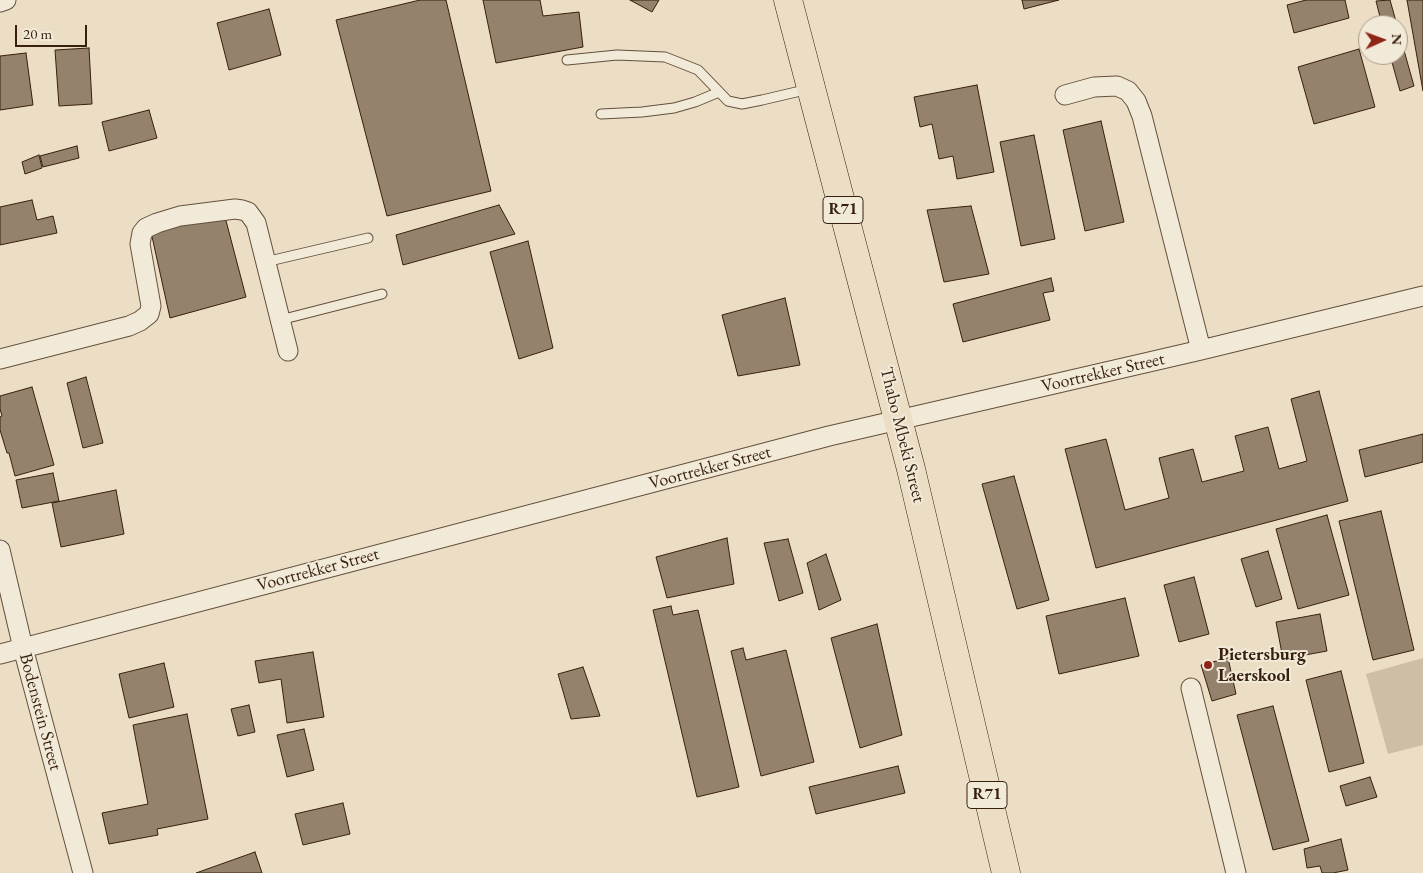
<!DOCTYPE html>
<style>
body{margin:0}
#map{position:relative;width:1423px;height:873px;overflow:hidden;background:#ebdec4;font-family:"EB Garamond",serif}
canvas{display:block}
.north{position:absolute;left:1358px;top:15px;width:50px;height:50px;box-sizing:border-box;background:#f2ead9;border:1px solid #a89988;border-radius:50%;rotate:88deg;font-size:14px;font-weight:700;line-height:20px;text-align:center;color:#381f0e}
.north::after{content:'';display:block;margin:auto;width:18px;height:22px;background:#8f2418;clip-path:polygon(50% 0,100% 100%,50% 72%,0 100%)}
.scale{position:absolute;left:15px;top:25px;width:72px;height:22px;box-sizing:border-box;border:2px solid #381f0e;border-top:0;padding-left:6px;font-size:15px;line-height:18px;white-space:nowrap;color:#381f0e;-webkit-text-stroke:4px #f2ead9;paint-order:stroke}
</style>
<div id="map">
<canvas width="1423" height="873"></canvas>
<div class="north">N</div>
<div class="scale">20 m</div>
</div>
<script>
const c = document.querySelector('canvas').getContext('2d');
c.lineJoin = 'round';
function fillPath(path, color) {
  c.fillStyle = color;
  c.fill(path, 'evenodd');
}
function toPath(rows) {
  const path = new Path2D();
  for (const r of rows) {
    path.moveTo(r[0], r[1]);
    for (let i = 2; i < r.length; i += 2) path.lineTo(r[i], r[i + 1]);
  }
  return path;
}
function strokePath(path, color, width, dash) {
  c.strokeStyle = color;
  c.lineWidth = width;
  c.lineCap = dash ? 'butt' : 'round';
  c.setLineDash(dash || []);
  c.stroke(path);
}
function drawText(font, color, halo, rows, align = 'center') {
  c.font = font + ' "EB Garamond",serif';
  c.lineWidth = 4;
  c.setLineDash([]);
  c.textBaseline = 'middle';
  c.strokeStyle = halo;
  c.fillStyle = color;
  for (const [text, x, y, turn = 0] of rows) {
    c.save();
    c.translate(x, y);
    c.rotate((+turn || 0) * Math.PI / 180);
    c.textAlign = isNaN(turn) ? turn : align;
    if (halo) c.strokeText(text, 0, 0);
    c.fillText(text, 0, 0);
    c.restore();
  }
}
const green = toPath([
 [1423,658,1423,745,1388,754,1366,674]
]);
const building = toPath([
 [420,0,446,0,491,191,387,216,336,20,420,0],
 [483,0,540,0,543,16,579,12,583,47,496,63,483,0],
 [630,0,659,0,652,12,630,0],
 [1022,0,1059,0,1024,9,1022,0],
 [1306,0,1345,0,1349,18,1294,33,1287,5,1306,0],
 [1390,0,1397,25,1382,25,1376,1,1390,0],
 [1407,0,1423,0,1423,91,1407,0],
 [269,9,281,55,229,70,217,23,269,9],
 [1398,29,1414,86,1400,91,1390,55,1398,55,1398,29],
 [89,48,92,104,59,106,55,50,89,48],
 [1359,49,1375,107,1314,124,1298,67,1359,49],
 [26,53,33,105,0,110,0,56,26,53],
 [977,85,994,172,957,179,953,156,939,159,932,124,920,127,914,97,977,85],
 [149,110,157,138,109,151,102,122,149,110],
 [1101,121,1124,222,1085,231,1063,130,1101,121],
 [1034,135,1055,239,1021,246,1000,142,1034,135],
 [77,146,79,158,43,167,40,156,77,146],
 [39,155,42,168,25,174,22,162,39,155],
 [32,200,37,220,53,216,57,233,0,245,0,207,32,200],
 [499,205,515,234,403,265,396,235,499,205],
 [971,206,989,274,944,282,927,210,971,206],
 [224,213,246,297,170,318,151,232,224,213],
 [528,241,553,348,519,359,490,252,528,241],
 [1051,278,1054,291,1043,293,1050,320,963,342,953,304,1051,278],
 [785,298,800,365,738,376,722,315,785,298],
 [86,377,103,443,83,448,67,383,86,377],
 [32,387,54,465,15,476,9,453,7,453,0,430,0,417,2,416,0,409,0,396,32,387],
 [1319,391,1348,501,1096,568,1065,449,1106,439,1125,510,1169,498,1159,458,1193,449,1202,482,1244,471,1235,436,1268,427,1279,469,1307,461,1291,399,1319,391],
 [1423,434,1423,462,1365,477,1359,450,1423,434],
 [53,473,59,501,22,508,16,480,53,473],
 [1014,476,1049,600,1017,609,982,484,1014,476],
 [116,490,124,534,61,547,52,503,116,490],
 [1381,511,1414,650,1373,660,1339,521,1381,511],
 [1327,515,1349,595,1298,609,1276,529,1327,515],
 [727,538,734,584,667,598,656,557,727,538],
 [788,539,803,593,779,601,764,543,788,539],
 [1268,551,1282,599,1256,607,1241,559,1268,551],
 [826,554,841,600,819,610,807,563,826,554],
 [1194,577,1209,634,1179,642,1164,585,1194,577],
 [1125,598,1139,656,1059,674,1046,616,1125,598],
 [671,606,673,615,698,610,739,787,697,797,653,610,671,606],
 [1320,614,1327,651,1283,659,1276,622,1320,614],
 [877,624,902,735,860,748,831,638,877,624],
 [743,648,746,660,786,650,814,762,761,776,731,651,743,648],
 [313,652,324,717,287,723,281,679,259,683,255,661,313,652],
 [1228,658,1236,694,1212,701,1201,665,1228,658],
 [164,663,174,707,129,718,119,674,164,663],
 [583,667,600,716,571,719,558,674,583,667],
 [1341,671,1364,763,1329,772,1306,680,1341,671],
 [249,705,255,732,238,736,231,709,249,705],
 [1273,706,1309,841,1273,850,1237,715,1273,706],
 [187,714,208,819,157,829,158,835,109,844,102,813,148,804,133,725,187,714],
 [304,729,314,770,287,777,277,735,304,729],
 [898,766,905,793,816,814,809,787,898,766],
 [1370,777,1377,797,1346,806,1340,786,1370,777],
 [343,803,350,834,303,845,295,814,343,803],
 [1341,839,1348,870,1333,873,1322,873,1320,866,1307,868,1304,849,1341,839],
 [255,852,262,873,196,873,255,852]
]);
const service = toPath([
 [567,60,617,55,665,57,698,70,728,101,742,104,762,100,809,89],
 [601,114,642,112,674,108,695,102,719,92],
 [265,262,368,238],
 [280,320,382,294]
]);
const minor = toPath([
 [0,2,6,0],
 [1065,95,1094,87,1117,86,1128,91,1136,101,1142,116,1201,350],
 [0,359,129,326,140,321,149,314,151,306,140,244,142,233,146,228,157,223,180,216,235,209,242,210,248,212,256,223,288,351],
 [0,550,23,648,83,873],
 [0,654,829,436,1201,350,1423,296],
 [1191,688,1236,873]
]);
const primary = toPath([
 [788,0,911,469,1006,873]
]);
const markers = [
 [1208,665,5,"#8f2418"]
];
const shields = [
 [843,210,40],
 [987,795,40]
];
const shieldNames = [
 ["R71",843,210],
 ["R71",987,795]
];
const streetNames = [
 ["Voortrekker Street",1103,373,-13],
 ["Thabo Mbeki Street",902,435,76],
 ["Voortrekker Street",710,468,-15],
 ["Voortrekker Street",318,570,-15],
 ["Bodenstein Street",40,712,75]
];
const poiNames = [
 ["Pietersburg",1218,655],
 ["Laerskool",1218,676]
];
fillPath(green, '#cdbea5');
fillPath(building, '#95826d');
strokePath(building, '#381f0e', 1);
strokePath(service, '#654f3c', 11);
strokePath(minor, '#654f3c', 21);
strokePath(primary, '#381f0e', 29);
strokePath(service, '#f2ead9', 9);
strokePath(minor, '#f2ead9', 19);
strokePath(primary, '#ebdec4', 28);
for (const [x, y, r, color] of markers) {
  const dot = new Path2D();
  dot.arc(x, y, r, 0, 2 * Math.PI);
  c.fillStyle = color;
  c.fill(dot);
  strokePath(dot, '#f2ead9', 2);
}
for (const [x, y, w] of shields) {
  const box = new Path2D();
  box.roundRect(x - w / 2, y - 13.5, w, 27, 4);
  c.fillStyle = '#f2ead9';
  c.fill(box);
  strokePath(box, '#381f0e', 1);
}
drawText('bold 16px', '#381f0e', null, shieldNames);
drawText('18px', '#381f0e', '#f2ead9', streetNames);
drawText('bold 18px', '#381f0e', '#f2ead9', poiNames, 'left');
</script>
